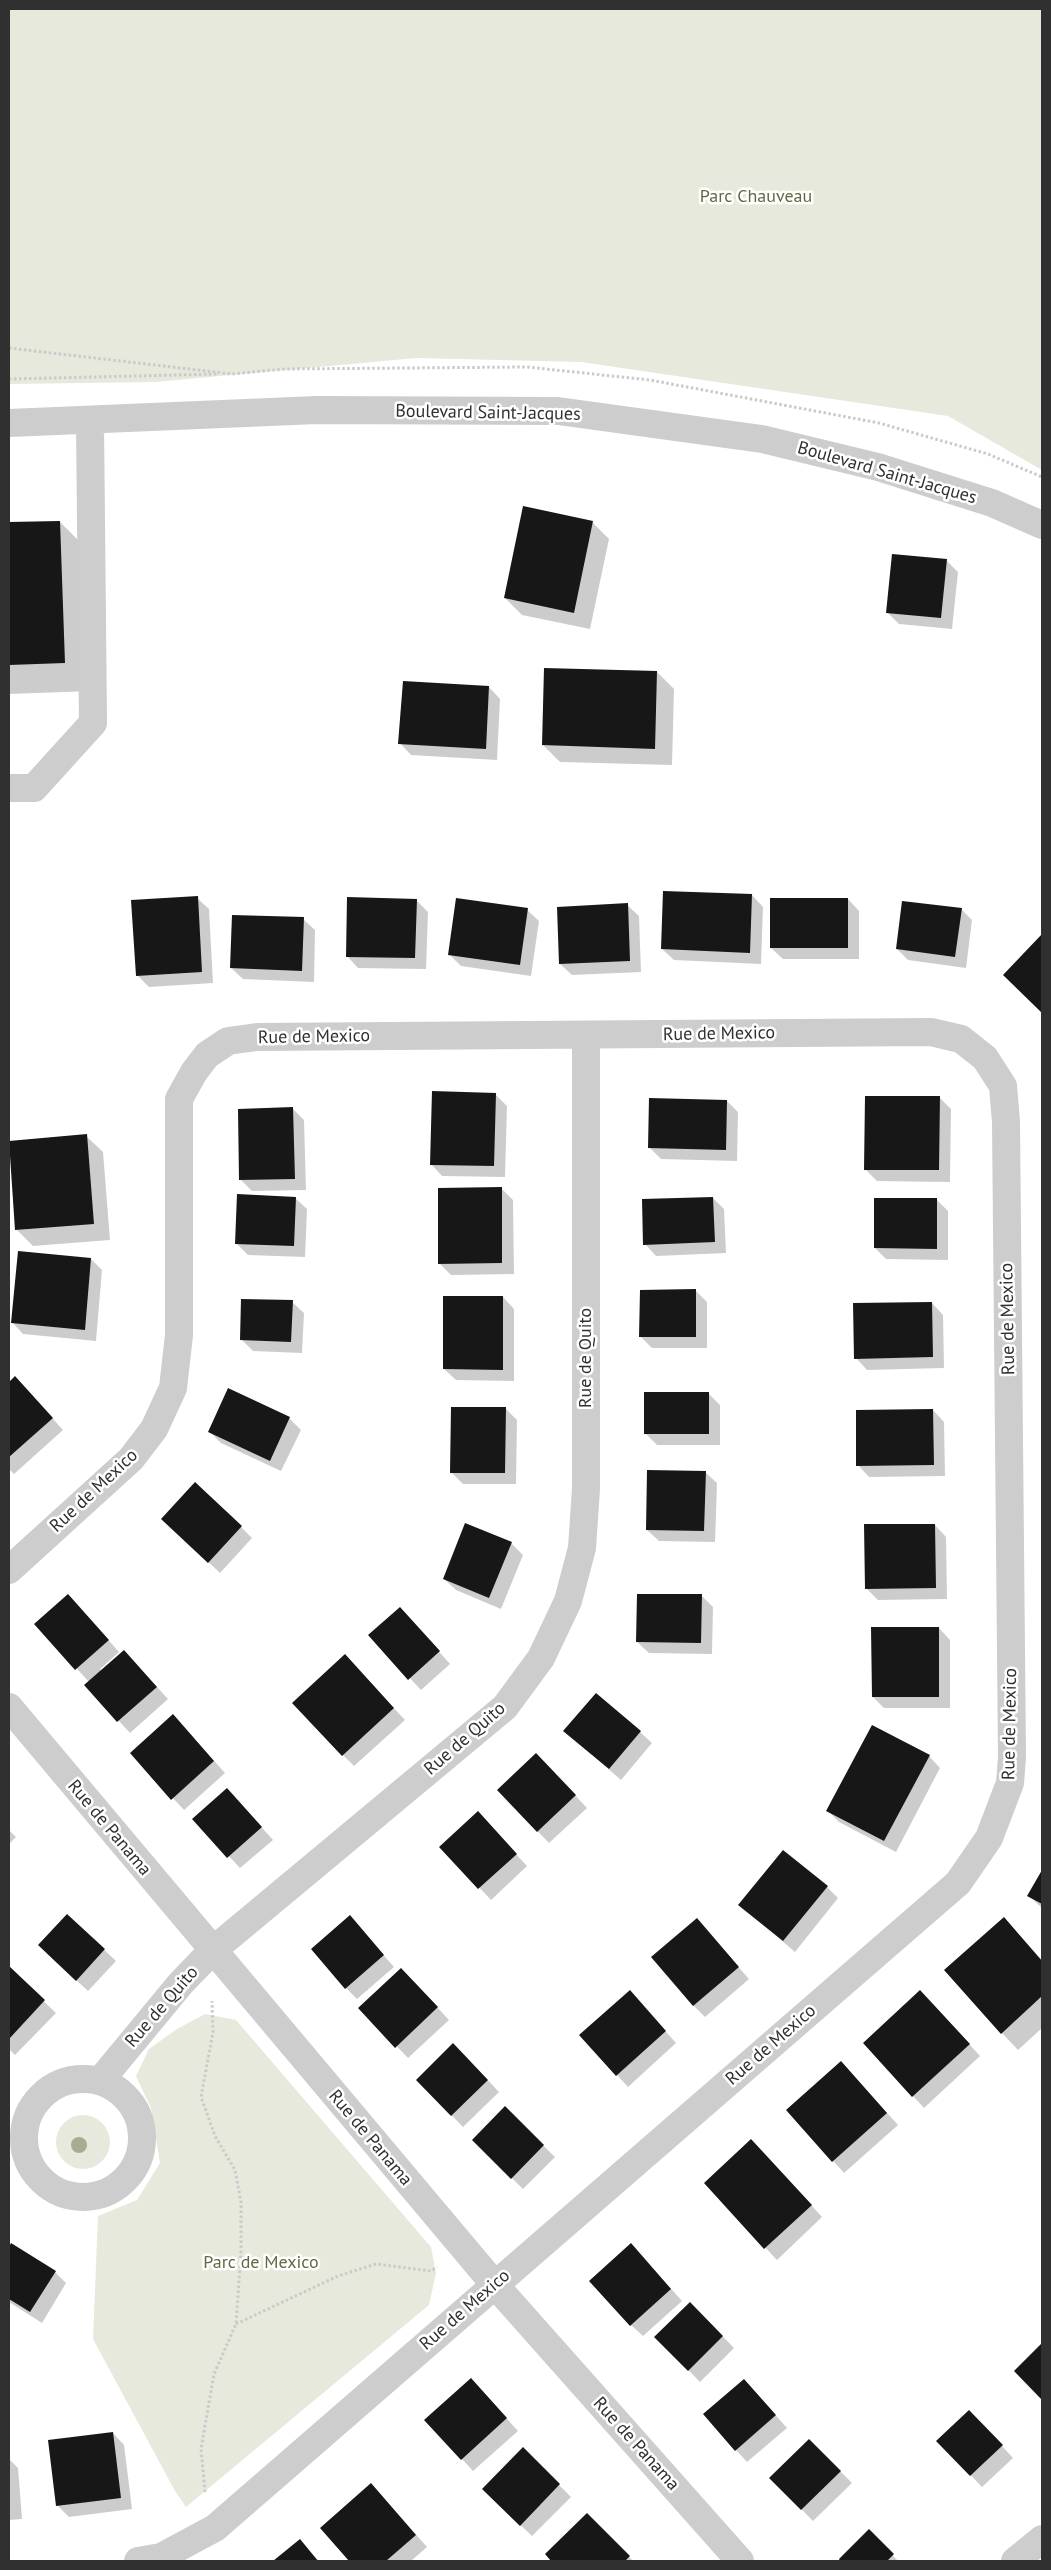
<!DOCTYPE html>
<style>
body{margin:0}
#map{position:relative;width:1051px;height:2570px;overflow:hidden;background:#fff;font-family:"PT Sans",sans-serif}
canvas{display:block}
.frame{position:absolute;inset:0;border:10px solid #303030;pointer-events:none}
</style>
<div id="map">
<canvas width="1051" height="2570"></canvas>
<div class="frame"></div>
</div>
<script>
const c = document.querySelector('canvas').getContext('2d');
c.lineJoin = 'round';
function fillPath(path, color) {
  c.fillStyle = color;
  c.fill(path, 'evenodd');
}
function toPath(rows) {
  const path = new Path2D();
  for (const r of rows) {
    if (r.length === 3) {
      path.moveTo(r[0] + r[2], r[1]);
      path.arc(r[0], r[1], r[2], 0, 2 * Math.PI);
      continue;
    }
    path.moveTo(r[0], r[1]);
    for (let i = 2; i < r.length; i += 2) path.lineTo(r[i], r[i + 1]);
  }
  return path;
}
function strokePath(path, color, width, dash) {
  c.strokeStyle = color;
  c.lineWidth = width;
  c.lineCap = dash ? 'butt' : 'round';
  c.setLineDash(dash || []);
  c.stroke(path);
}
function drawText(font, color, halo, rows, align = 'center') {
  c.font = font + ' "PT Sans",sans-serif';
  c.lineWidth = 5;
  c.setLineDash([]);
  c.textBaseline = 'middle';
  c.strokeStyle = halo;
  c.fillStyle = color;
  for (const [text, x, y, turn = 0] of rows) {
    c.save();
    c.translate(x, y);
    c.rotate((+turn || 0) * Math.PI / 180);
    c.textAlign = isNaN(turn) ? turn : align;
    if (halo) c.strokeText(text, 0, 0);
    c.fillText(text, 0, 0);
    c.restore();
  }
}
const green = toPath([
 [9,9,1042,9,1042,470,948,416,581,362,416,358,155,382,9,384],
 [205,2014,236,2020,431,2247,436,2273,429,2305,186,2507,175,2491,93,2339,98,2216,137,2200,160,2163,151,2108,136,2076,149,2049,177,2029],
 [83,2142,27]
]);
const shadow = toPath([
 [60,522,88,550,92,691,9,694,9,524],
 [592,522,609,539,590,629,522,615,505,598],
 [946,560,958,572,952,629,899,624,888,613],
 [657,672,674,689,672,765,560,762,543,745],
 [489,687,500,699,497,760,411,755,400,743],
 [752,895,763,907,761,964,674,960,662,949],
 [197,898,209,909,213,983,149,987,137,975],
 [848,899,859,911,859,959,783,959,771,948],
 [416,900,428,912,426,969,358,968,347,956],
 [627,905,639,916,641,972,572,975,560,964],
 [961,909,972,920,966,968,908,960,897,949],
 [527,910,539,921,531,976,461,966,449,954],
 [303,919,315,930,314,982,243,979,231,968],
 [1042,936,1042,1012,1005,975],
 [495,1094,507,1106,505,1177,442,1176,431,1164],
 [940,1098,951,1109,950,1182,877,1181,865,1169],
 [727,1101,738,1112,737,1161,661,1159,650,1148],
 [293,1109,304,1120,306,1190,252,1191,241,1180],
 [86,1136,103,1152,110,1240,33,1246,16,1229],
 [502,1189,513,1200,514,1274,451,1275,439,1263],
 [295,1198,307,1209,305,1257,248,1255,236,1243],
 [713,1198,724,1209,726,1253,656,1256,645,1244],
 [936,1199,948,1211,948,1260,886,1259,875,1248],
 [91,1259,102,1270,96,1341,23,1334,12,1322],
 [696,1291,707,1302,707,1348,652,1348,641,1337],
 [503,1297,514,1309,514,1381,456,1380,444,1369],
 [292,1302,304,1313,302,1353,253,1351,241,1339],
 [932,1303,943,1315,944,1368,867,1370,856,1358],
 [15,1377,63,1430,14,1474,9,1469,9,1383],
 [229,1390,289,1418,301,1430,281,1471,221,1443,209,1431],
 [709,1394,720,1405,720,1445,657,1445,645,1433],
 [505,1408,517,1420,516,1484,463,1484,451,1472],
 [933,1410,944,1422,945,1476,869,1477,858,1465],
 [705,1472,717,1483,715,1542,659,1541,647,1530],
 [466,1525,511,1543,523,1555,501,1609,456,1590,444,1579],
 [935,1525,946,1537,947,1599,878,1600,866,1588],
 [241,1527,252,1538,220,1573,174,1530],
 [701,1595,713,1607,712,1654,649,1653,637,1642],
 [79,1607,119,1652,100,1669,102,1671,124,1651,168,1699,130,1733,86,1685,89,1682,36,1624],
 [411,1620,450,1664,421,1690,370,1635],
 [939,1628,950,1640,950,1708,884,1708,873,1697],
 [356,1668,405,1720,354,1766,343,1755],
 [184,1727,225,1773,184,1810,131,1753],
 [565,1731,640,1732,652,1743,621,1780],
 [929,1756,940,1768,896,1852,839,1822,828,1811],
 [548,1766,587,1808,549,1843,498,1790],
 [238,1801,273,1840,240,1868,194,1819],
 [489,1825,527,1866,491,1900,441,1847],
 [9,1830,16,1837,9,1844],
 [1042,1873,1042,1908,1029,1896],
 [827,1887,838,1898,795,1952,740,1905],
 [67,1915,116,1961,88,1991,51,1957],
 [350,1917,394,1967,357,1999,346,1988],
 [1004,1919,1042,1960,1042,2028,1018,2050,1002,2033],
 [697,1920,749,1979,705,2017,693,2005],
 [9,1968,56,2013,15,2055,9,2049],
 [413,1981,449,2020,408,2058,360,2008],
 [932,2003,980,2056,924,2108,864,2043],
 [641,2004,676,2043,628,2087,581,2035],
 [465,2056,499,2092,463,2127,417,2080],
 [852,2074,898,2125,844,2173,788,2110],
 [505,2108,555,2157,523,2189,473,2140],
 [763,2152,822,2217,777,2260,705,2183],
 [12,2245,55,2272,66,2283,42,2323,9,2302,9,2249],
 [642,2256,682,2301,643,2336,631,2325],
 [690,2303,734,2348,700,2382,656,2337],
 [1042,2344,1042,2398,1016,2371],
 [744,2380,787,2428,747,2462,736,2450],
 [482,2391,518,2431,473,2471,426,2420],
 [981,2423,1013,2458,982,2487,938,2441],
 [113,2433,124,2445,132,2509,69,2517,57,2505],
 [809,2440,852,2483,813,2521,771,2478],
 [523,2449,571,2497,532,2536,483,2489],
 [9,2459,18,2468,22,2519,9,2520],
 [382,2496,427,2547,411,2561,351,2561,322,2528],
 [587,2514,633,2561,553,2561,546,2554],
 [869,2531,898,2561,842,2561,840,2559],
 [300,2541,319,2561,275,2561]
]);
const building = toPath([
 [523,506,593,521,574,613,504,598],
 [60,521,65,663,9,665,9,522],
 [892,554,947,559,941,618,886,613],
 [544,668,657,671,655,749,542,745],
 [403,681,489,686,486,749,398,744],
 [663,891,752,894,750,953,661,949],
 [198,896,202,972,136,976,131,900],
 [347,897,417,899,415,958,346,957],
 [456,898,528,908,520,965,448,955],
 [770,898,848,898,848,948,770,948],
 [902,901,962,908,955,957,896,949],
 [628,903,630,961,559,964,557,907],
 [232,915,304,917,302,971,230,968],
 [1042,934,1042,1013,1003,975],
 [432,1091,496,1093,494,1166,430,1165],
 [865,1096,940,1096,939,1170,864,1170],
 [649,1098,727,1100,726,1150,648,1148],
 [293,1107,295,1179,239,1180,238,1109],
 [87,1134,94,1224,15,1230,9,1141],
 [502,1187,502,1263,438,1264,438,1188],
 [237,1194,296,1197,294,1246,235,1244],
 [713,1197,715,1242,643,1245,642,1199],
 [874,1198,937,1198,937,1249,874,1248],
 [18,1251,91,1258,85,1330,11,1323],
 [696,1289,696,1337,639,1337,640,1290],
 [443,1296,503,1296,503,1370,443,1369],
 [241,1299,293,1300,291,1342,240,1340],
 [932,1302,933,1357,854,1359,853,1303],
 [15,1376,53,1418,9,1457,9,1382],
 [228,1388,290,1417,270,1461,208,1432],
 [644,1392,709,1392,709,1434,644,1434],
 [451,1407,506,1407,505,1473,450,1473],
 [933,1409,934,1465,856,1466,856,1410],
 [647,1470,706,1471,704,1531,646,1530],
 [195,1482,242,1526,208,1563,161,1519],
 [465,1523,512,1542,489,1598,443,1579],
 [864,1524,935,1524,936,1588,865,1589],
 [68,1594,109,1640,75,1670,34,1624],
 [637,1594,702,1594,701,1643,636,1642],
 [400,1607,440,1651,408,1680,368,1635],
 [871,1627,939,1627,939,1697,872,1697],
 [124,1650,157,1687,117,1722,84,1685],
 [345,1654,394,1708,342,1756,292,1703],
 [596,1693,641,1731,609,1769,563,1731],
 [173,1714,214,1761,171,1800,130,1753],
 [872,1725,930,1755,884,1841,826,1811],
 [536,1753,576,1795,537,1832,497,1790],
 [227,1788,262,1827,227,1858,192,1819],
 [478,1811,517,1854,478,1889,439,1847],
 [783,1850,828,1886,783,1941,738,1905],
 [1042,1870,1042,1904,1027,1896],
 [67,1914,105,1949,76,1981,38,1945],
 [350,1915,384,1955,345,1989,311,1949],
 [1004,1917,1042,1961,1042,1996,1001,2034,944,1970],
 [697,1918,739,1967,693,2006,651,1957],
 [9,1966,45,2000,9,2039],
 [401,1968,438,2007,395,2048,358,2008],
 [630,1990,666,2031,616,2076,579,2035],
 [920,1990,970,2044,912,2097,863,2043],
 [453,2043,488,2080,451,2116,416,2080],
 [841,2061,887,2113,832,2162,786,2110],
 [505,2106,544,2145,511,2179,472,2140],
 [751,2139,812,2205,764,2249,704,2183],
 [11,2243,56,2271,30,2312,9,2299,9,2247],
 [631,2243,671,2289,630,2326,589,2281],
 [690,2302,723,2336,688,2371,654,2337],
 [1042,2343,1042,2400,1014,2371],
 [471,2378,507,2418,461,2460,424,2420],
 [744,2379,776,2415,735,2451,703,2414],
 [969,2410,1003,2445,970,2476,936,2441],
 [113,2432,121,2498,56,2506,48,2440],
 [809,2439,841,2471,801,2510,769,2478],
 [523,2447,560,2484,520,2526,482,2489],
 [371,2483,416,2535,386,2561,349,2561,320,2528],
 [587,2513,630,2556,625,2561,551,2561,545,2554],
 [869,2529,894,2554,887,2561,840,2561,839,2559],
 [300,2539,318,2561,273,2561]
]);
const path = toPath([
 [9,348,232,374,284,369,527,367,650,380,879,423,988,454,1042,477],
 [9,379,218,374],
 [236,2324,338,2276,376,2264,431,2271,437,2267],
 [205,2492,201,2449,214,2374,236,2324,241,2251,241,2202,235,2170,215,2136,201,2097,213,2032,212,2001]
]);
const minor = toPath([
 [9,423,317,410,558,411,762,439,878,467,992,503,1042,525],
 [9,788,34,788,93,723,90,421],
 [9,1570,131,1459,154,1429,173,1388,179,1335,179,1099,194,1072,207,1055,228,1041,257,1037,931,1032,961,1039,985,1058,1003,1086,1006,1122,1012,1757,1010,1783,989,1838,958,1883,215,2528,161,2557,138,2561],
 [9,1707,495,2285,740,2561],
 [83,2138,59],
 [100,2081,181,1983,212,1951,505,1707,541,1658,568,1601,582,1548,586,1489,586,1036],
 [1015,2561,1042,2539]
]);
const trees = [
 [79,2145]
];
const parkNames = [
 ["Parc Chauveau",756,197],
 ["Parc de Mexico",261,2263]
];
const streetNames = [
 ["Boulevard Saint-Jacques",488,413,1],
 ["Boulevard Saint-Jacques",887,473,16],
 ["Rue de Mexico",719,1034,-1],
 ["Rue de Mexico",314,1037,-1],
 ["Rue de Mexico",1008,1319,-91],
 ["Rue de Quito",586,1358,-90],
 ["Rue de Mexico",94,1491,-43],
 ["Rue de Mexico",1010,1724,-89],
 ["Rue de Quito",465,1739,-41],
 ["Rue de Panama",109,1828,50],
 ["Rue de Quito",162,2007,-49],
 ["Rue de Mexico",771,2045,-41],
 ["Rue de Panama",370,2138,50],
 ["Rue de Mexico",465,2310,-41],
 ["Rue de Panama",636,2444,48]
];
fillPath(green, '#e7e9dc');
fillPath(shadow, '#0003');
fillPath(building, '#171717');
strokePath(path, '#cacaca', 3, [2.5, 2.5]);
strokePath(minor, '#cdcdcd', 28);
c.fillStyle = '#a7ad95';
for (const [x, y] of trees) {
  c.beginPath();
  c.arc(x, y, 8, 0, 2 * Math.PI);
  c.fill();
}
drawText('18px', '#5f6a3f', '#fff', parkNames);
drawText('18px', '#303030', '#fff', streetNames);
</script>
